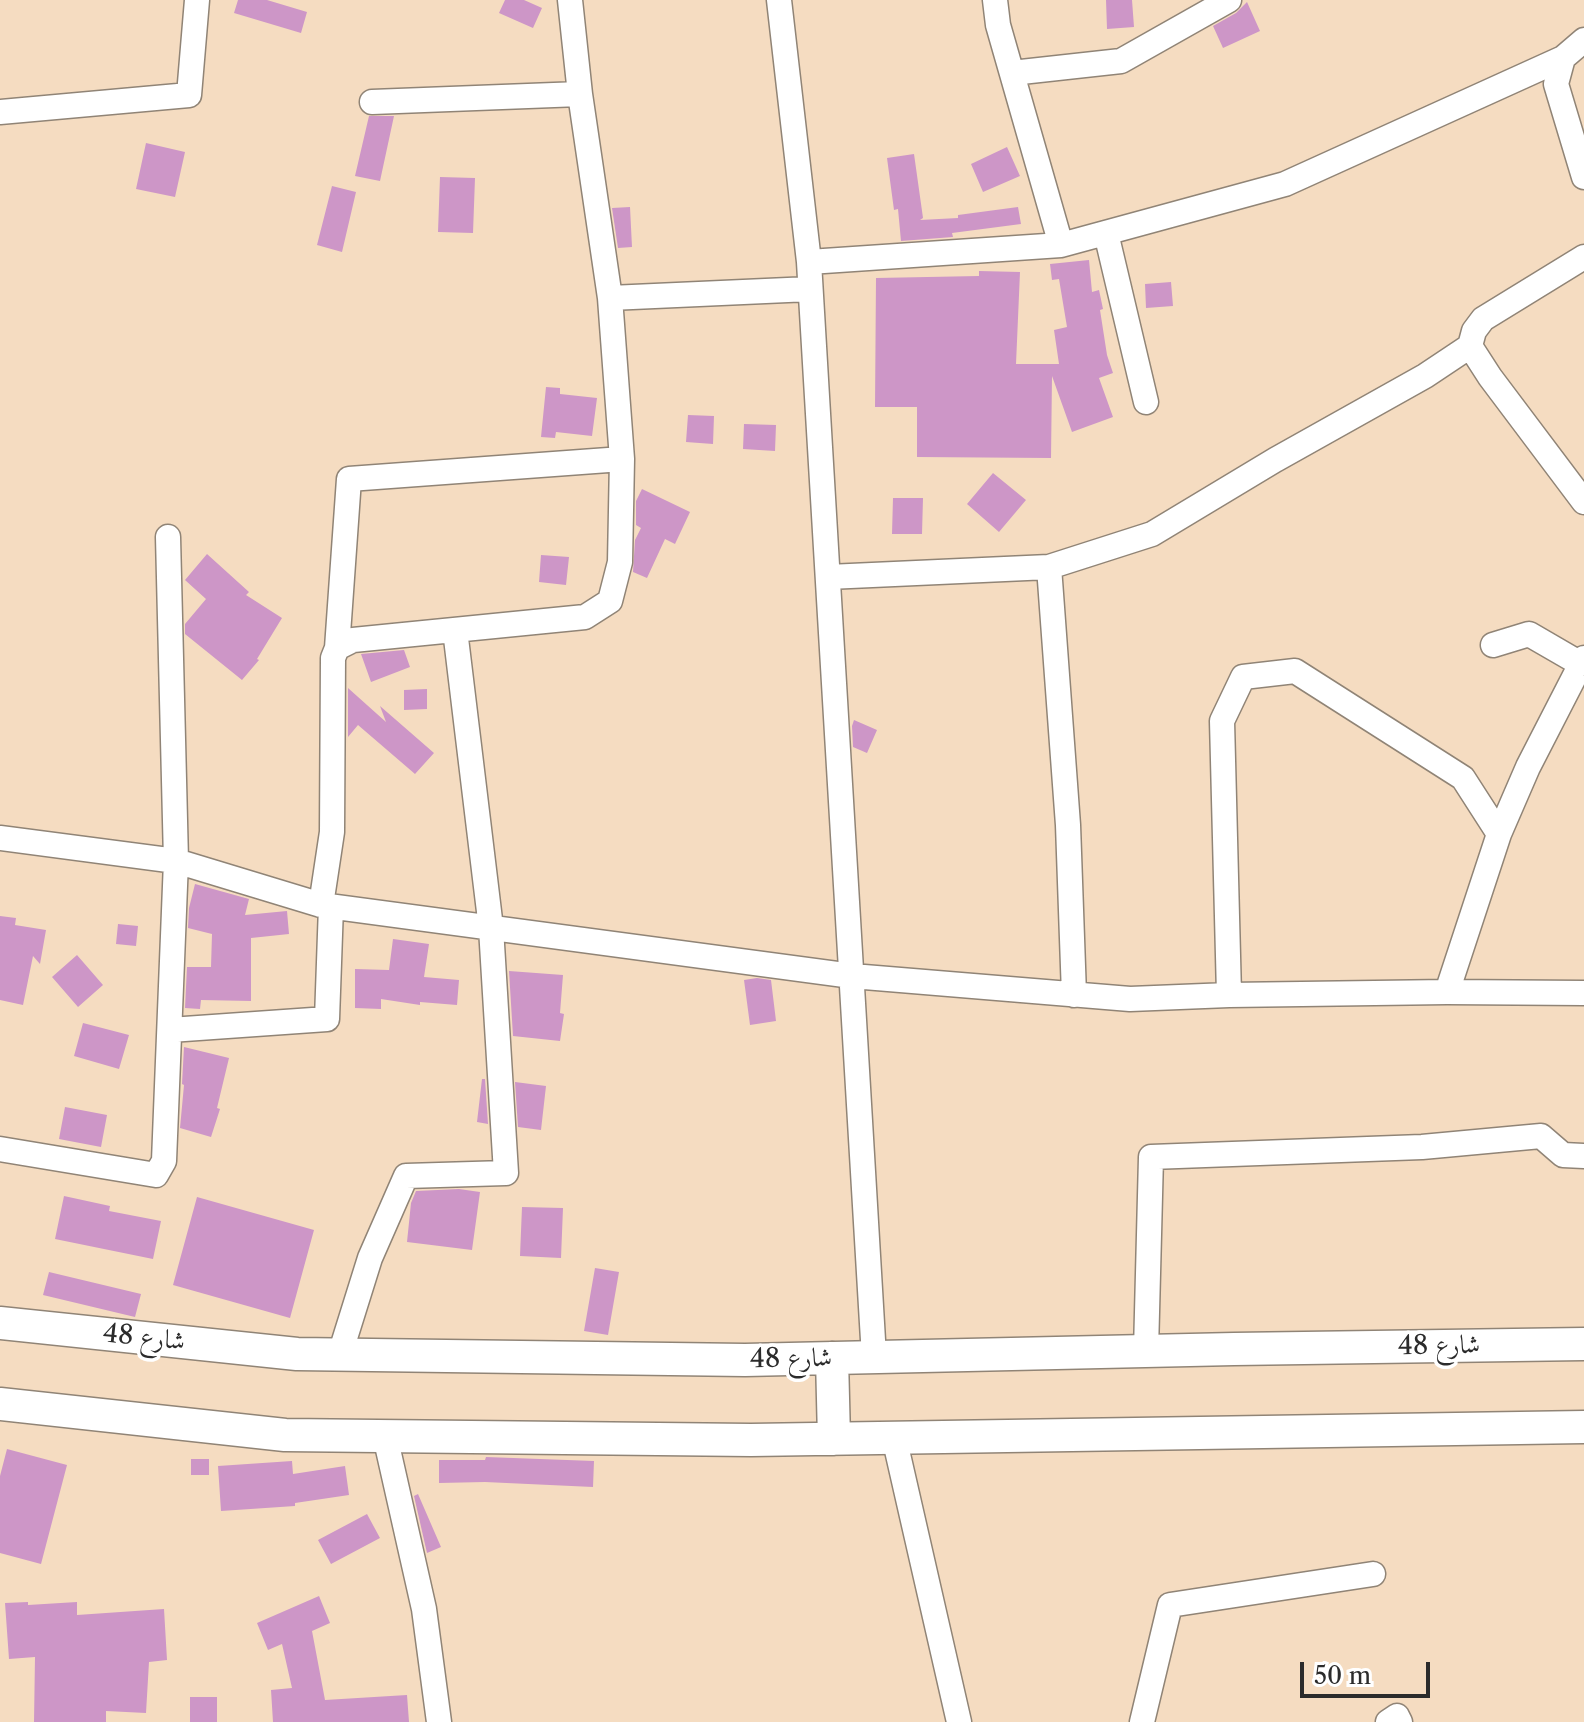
<!DOCTYPE html>
<meta charset="utf-8">
<style>
body{margin:0}
#map{position:relative;width:1584px;height:1722px;overflow:hidden;background:#f5dcc1;font-family:"Libre Caslon Text",serif}
canvas{display:block}
.scale{position:absolute;left:1300px;top:1662px;width:130px;height:36px;box-sizing:border-box;border:4px solid #2b2b2b;border-top:0;padding-left:10px;font-size:24px;line-height:28px;white-space:nowrap;color:#2b2b2b;-webkit-text-stroke:6px #fff;paint-order:stroke}
</style>
<div id="map">
<canvas width="1584" height="1722"></canvas>
<div class="scale">50 m</div>
</div>
<script>
const c = document.querySelector('canvas').getContext('2d');
c.lineJoin = 'round';
function fillPath(path, color) {
  c.fillStyle = color;
  c.fill(path, 'evenodd');
}
function toPath(rows) {
  const path = new Path2D();
  for (const r of rows) {
    path.moveTo(r[0], r[1]);
    for (let i = 2; i < r.length; i += 2) path.lineTo(r[i], r[i + 1]);
  }
  return path;
}
function strokePath(path, color, width, dash) {
  c.strokeStyle = color;
  c.lineWidth = width;
  c.lineCap = dash ? 'butt' : 'round';
  c.setLineDash(dash || []);
  c.stroke(path);
}
function drawText(font, color, halo, rows, align = 'center') {
  c.font = font + ' "Libre Caslon Text",Amiri,serif';
  c.lineWidth = 7;
  c.setLineDash([]);
  c.textBaseline = 'middle';
  c.strokeStyle = halo;
  c.fillStyle = color;
  for (const [text, x, y, turn = 0] of rows) {
    c.save();
    c.translate(x, y);
    c.rotate((+turn || 0) * Math.PI / 180);
    c.textAlign = isNaN(turn) ? turn : align;
    if (halo) c.strokeText(text, 0, 0);
    c.fillText(text, 0, 0);
    c.restore();
  }
}
const building = toPath([
 [238,0,267,0,307,12,301,33,234,13],
 [505,0,524,0,542,8,533,28,499,13],
 [1106,0,1132,0,1134,27,1107,29],
 [1247,2,1260,31,1223,48,1213,26,1236,13],
 [369,116,394,116,380,181,355,176],
 [146,143,185,152,175,197,136,189],
 [1007,147,1020,176,983,192,971,164],
 [914,154,923,218,920,220,958,218,958,215,1018,207,1021,224,952,233,953,237,901,241,898,209,894,210,887,158],
 [440,177,475,178,473,233,438,232],
 [332,186,356,192,342,252,317,245],
 [630,207,632,247,618,248,612,208],
 [1089,260,1092,292,1099,290,1103,309,1100,310,1107,355,1113,373,1099,378,1113,417,1072,432,1052,376,1051,458,917,457,917,407,875,407,876,278,979,276,979,271,1020,272,1016,364,1059,364,1054,330,1067,327,1059,279,1052,280,1050,264],
 [1171,282,1173,306,1146,308,1145,284],
 [546,387,560,388,560,394,597,398,592,436,556,432,555,438,541,437],
 [688,415,714,416,713,444,686,442],
 [744,424,776,425,775,451,743,449],
 [993,473,1026,500,999,532,967,504],
 [642,489,690,512,675,544,665,539,647,578,633,572,635,540,641,528,636,525,636,501],
 [893,498,923,498,922,534,892,534],
 [207,554,249,592,246,595,282,618,257,659,259,660,242,680,185,634,185,624,206,599,185,580],
 [541,555,569,557,566,585,539,582],
 [404,650,410,667,371,682,361,654],
 [348,688,386,722,380,706,434,753,415,774,358,725,348,737],
 [427,689,427,709,404,710,404,690],
 [854,720,877,730,867,753,853,747,852,726],
 [195,884,249,899,245,915,287,911,289,934,251,938,251,1001,201,1000,200,1009,185,1008,187,967,211,967,212,934,188,928,189,908],
 [0,916,16,918,15,925,46,930,40,964,33,956,23,1005,0,1000],
 [118,924,138,926,136,946,116,944],
 [393,939,429,944,424,977,459,980,457,1005,420,1002,420,1005,381,999,381,1009,355,1008,355,969,389,970],
 [77,955,103,985,78,1007,52,977],
 [509,971,563,975,560,1013,564,1014,560,1041,513,1036],
 [757,978,771,980,776,1021,750,1025,744,980],
 [83,1023,129,1035,119,1069,74,1056],
 [184,1047,229,1058,217,1108,220,1109,211,1137,180,1128,184,1085,182,1084],
 [482,1079,485,1079,488,1124,477,1122],
 [515,1082,546,1086,541,1130,518,1127],
 [65,1107,107,1115,101,1147,59,1139],
 [459,1189,480,1192,472,1250,407,1242,411,1203,416,1191],
 [64,1196,110,1206,109,1211,161,1221,153,1259,55,1239],
 [197,1197,314,1230,290,1318,173,1285],
 [522,1207,563,1208,561,1258,520,1256],
 [595,1268,619,1272,608,1335,584,1331],
 [49,1272,141,1294,135,1317,43,1295],
 [7,1449,67,1465,41,1564,0,1553,0,1476],
 [486,1457,594,1461,593,1487,485,1482,439,1483,439,1460,485,1460],
 [191,1459,209,1459,209,1475,191,1475],
 [292,1461,293,1474,345,1466,349,1495,295,1503,295,1506,221,1511,218,1466],
 [418,1494,441,1547,427,1553,414,1496],
 [367,1514,380,1538,331,1564,318,1540],
 [319,1596,330,1623,312,1631,325,1700,407,1695,409,1722,273,1722,271,1690,292,1688,282,1644,268,1650,257,1623],
 [28,1602,28,1605,77,1602,77,1615,164,1609,167,1660,149,1662,146,1713,106,1711,106,1722,34,1722,35,1657,9,1659,5,1603],
 [190,1697,217,1697,217,1722,190,1722]
]);
const minor = toPath([
 [779,0,809,262,1061,245,1285,184,1563,58],
 [995,0,998,25,1061,245],
 [1584,40,1563,58,1556,84,1584,177],
 [1012,73,1121,61,1229,0],
 [372,102,580,94],
 [0,112,189,95,197,0],
 [1106,233,1146,402],
 [809,262,874,1357],
 [610,298,810,289],
 [1470,346,1490,377,1584,502],
 [622,459,349,479,337,648,333,658,332,832,321,905,852,976,1130,999,1229,995,1447,992,1584,993],
 [828,577,1049,567],
 [1493,645,1529,634,1581,664],
 [337,648,353,640,585,617,610,601,620,562,622,459,610,298,580,94,570,0],
 [0,838,176,861,321,905],
 [1447,992,1499,834,1528,767,1584,658],
 [1074,995,1068,825,1049,567,1152,534,1275,460,1425,376,1470,346,1474,331,1483,319,1584,257],
 [1229,995,1222,721,1243,677,1295,671,1463,778,1499,834],
 [170,1030,327,1019,331,906],
 [0,1149,156,1175,164,1161,176,861,168,537],
 [1146,1351,1151,1157,1422,1147,1541,1136,1563,1155,1584,1156],
 [340,1354,370,1258,406,1176,506,1173,491,928,455,630],
 [385,1436,424,1609,439,1722],
 [894,1437,959,1722],
 [1142,1722,1170,1605,1373,1574],
 [1388,1722,1397,1716,1400,1722]
]);
const major = toPath([
 [0,1323,297,1354,745,1360,1234,1349,1584,1344],
 [832,1358,834,1439],
 [0,1404,285,1435,751,1440,1584,1427]
]);
const streetNames = [
 ["شارع 48",144,1338,6],
 ["شارع 48",1439,1346,-1],
 ["شارع 48",791,1359,-1]
];
fillPath(building, '#cd96c7');
strokePath(minor, '#908476', 27);
strokePath(major, '#908476', 35);
strokePath(minor, '#fff', 24);
strokePath(major, '#fff', 32);
drawText('26px', '#2b2b2b', '#fff', streetNames);
</script>
